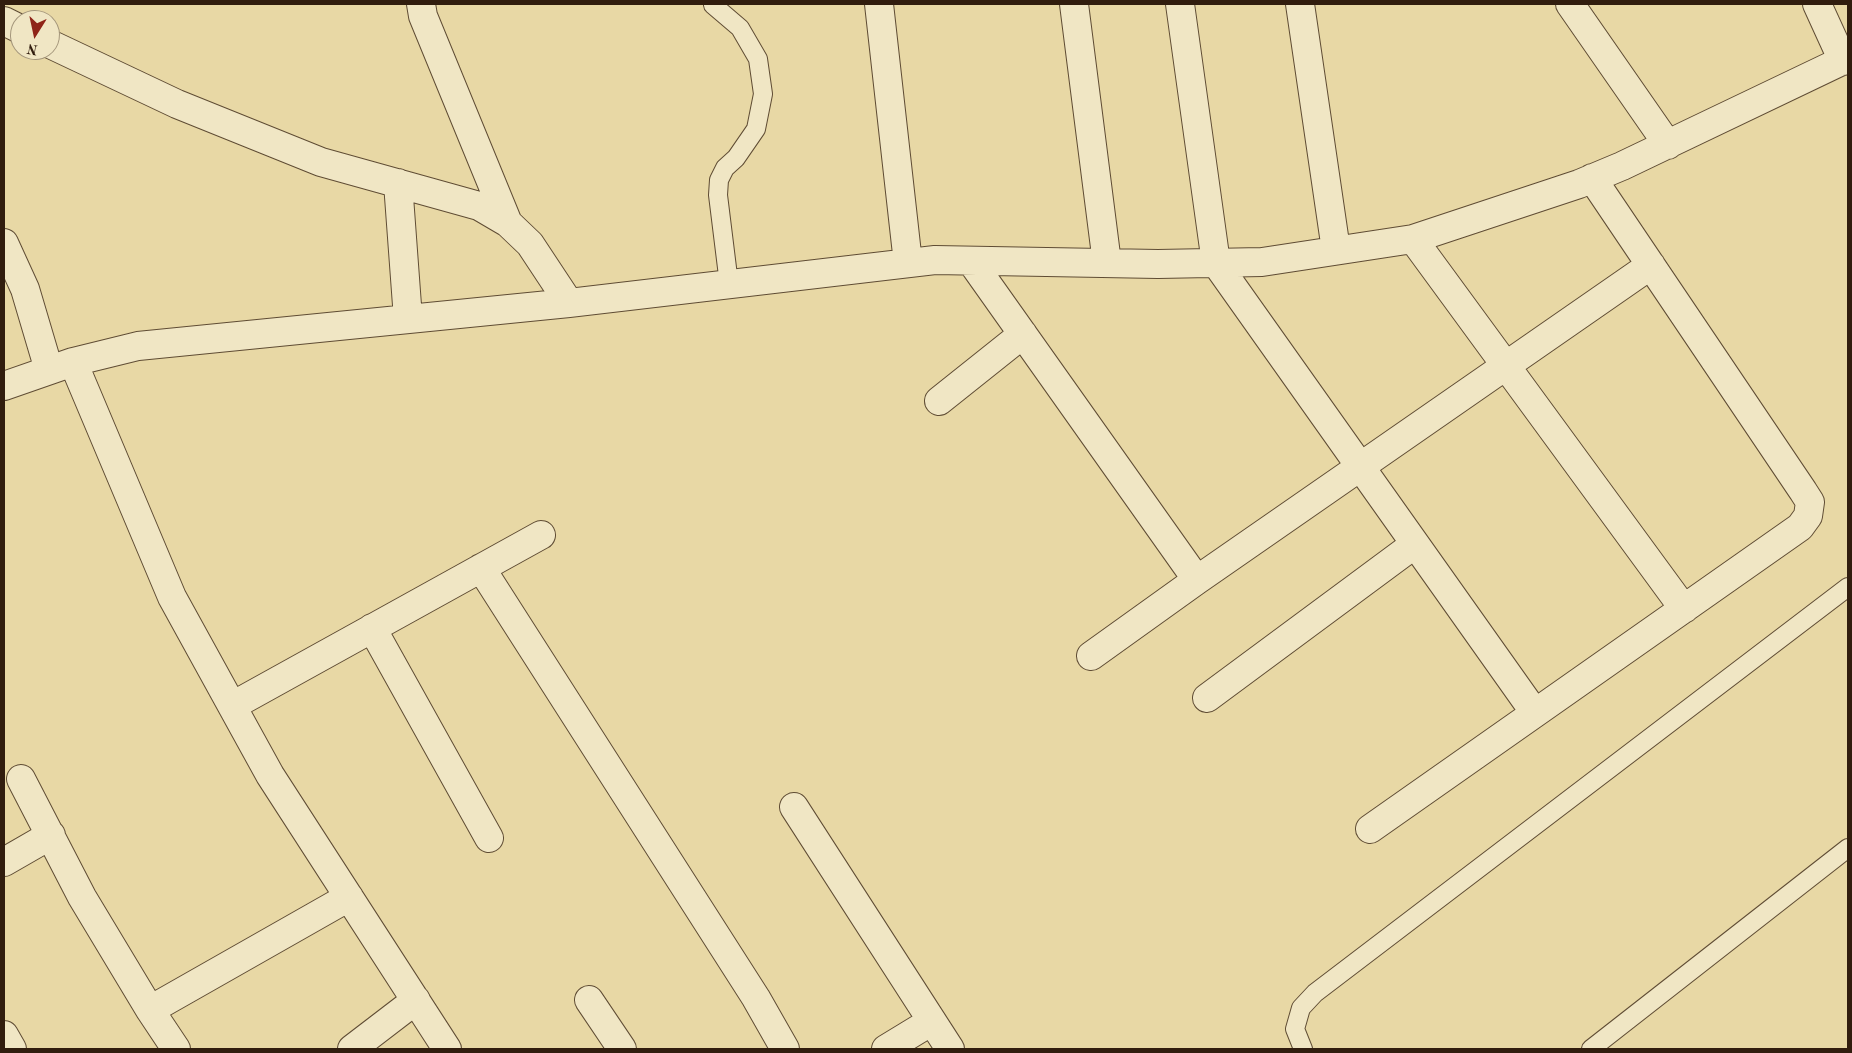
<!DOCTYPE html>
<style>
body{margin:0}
#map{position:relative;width:1852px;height:1053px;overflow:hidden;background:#e8d8a5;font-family:"Old Standard TT",serif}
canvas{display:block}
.frame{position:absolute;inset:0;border:5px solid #311d0e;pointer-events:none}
.north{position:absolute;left:10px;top:10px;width:50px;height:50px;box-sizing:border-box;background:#f0e6c4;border:1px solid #a4967b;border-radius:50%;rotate:190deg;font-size:14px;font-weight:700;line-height:20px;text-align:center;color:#311d0e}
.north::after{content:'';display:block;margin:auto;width:18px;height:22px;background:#8f2418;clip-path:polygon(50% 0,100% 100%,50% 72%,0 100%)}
</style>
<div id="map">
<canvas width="1852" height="1053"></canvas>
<div class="frame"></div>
<div class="north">N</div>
</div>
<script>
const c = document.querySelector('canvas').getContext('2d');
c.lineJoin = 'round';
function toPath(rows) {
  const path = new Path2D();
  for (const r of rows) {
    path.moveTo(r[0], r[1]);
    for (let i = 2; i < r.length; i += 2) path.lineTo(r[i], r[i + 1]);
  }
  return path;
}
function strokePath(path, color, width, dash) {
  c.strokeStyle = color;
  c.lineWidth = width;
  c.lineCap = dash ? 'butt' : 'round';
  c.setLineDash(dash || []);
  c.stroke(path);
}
const service = toPath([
 [713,5,740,28,758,59,763,94,756,129,736,158,725,168,719,180,718,195,729,284],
 [1303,1049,1295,1029,1301,1008,1315,993,1848,587],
 [1591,1049,1848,848]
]);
const minor = toPath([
 [421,4,423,16,508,223],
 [879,4,908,263],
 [1074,4,1107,263],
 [1180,4,1216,263,1535,713],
 [1300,4,1336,250],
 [1570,4,1668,145],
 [1817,4,1843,61],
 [4,21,20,29],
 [50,44,177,104,321,162,479,206,508,223,530,244,569,303],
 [398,183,408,319],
 [1413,239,1684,609],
 [4,243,25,289,49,370],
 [971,261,1197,580],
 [73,362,172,597,232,706,270,775,447,1049],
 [4,386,73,362,138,346,569,303,935,260,1158,264,1262,262,1413,239,1579,184,1622,166,1848,58],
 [939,401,1023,334],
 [481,568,756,998,785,1049],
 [372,628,489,838],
 [1091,656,1197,580,1651,265],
 [1207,698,1415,544],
 [232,706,541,535],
 [21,779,82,897,150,1010,176,1049],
 [794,807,950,1049],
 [1370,829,1800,527,1808,516,1810,502,1803,491,1592,178],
 [4,862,51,835],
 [589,1000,622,1049],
 [150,1010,349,897],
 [4,1035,12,1049],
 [352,1049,416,1000],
 [886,1049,932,1021]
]);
strokePath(service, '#5f4c34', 20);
strokePath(minor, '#5f4c34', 30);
strokePath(service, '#f0e6c4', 18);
strokePath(minor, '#f0e6c4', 28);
</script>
